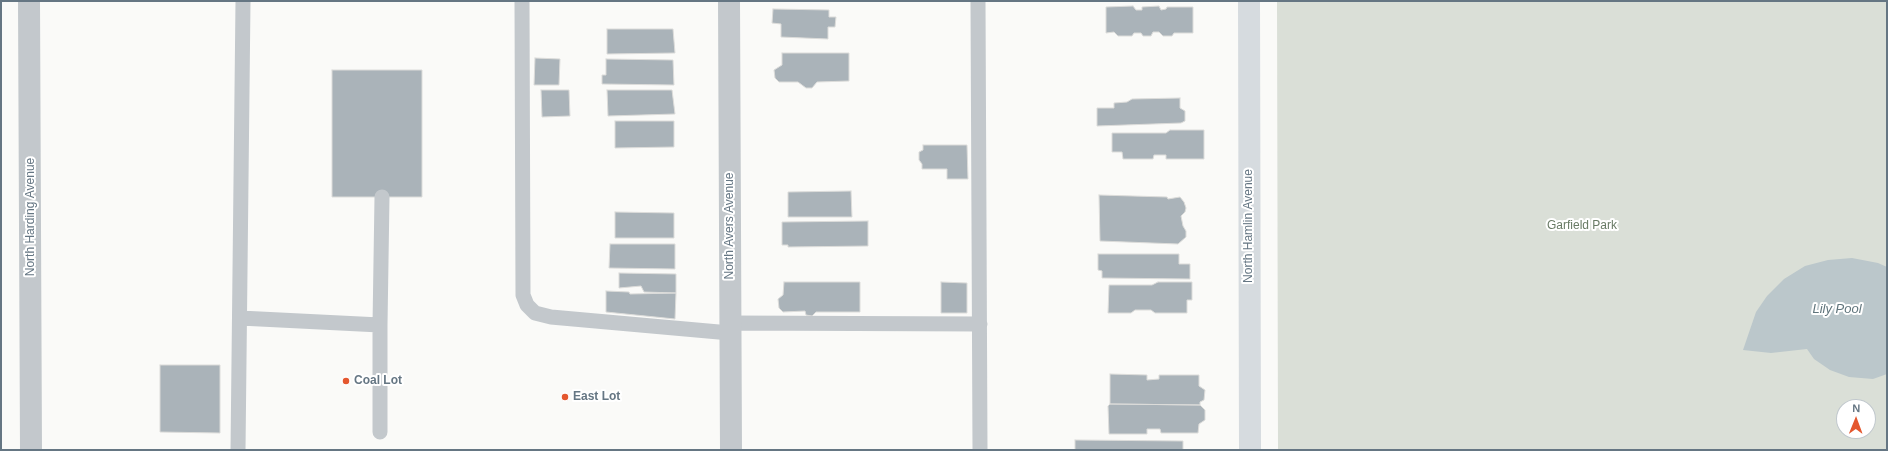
<!DOCTYPE html>
<style>
body{margin:0}
#map{position:relative;width:1888px;height:451px;overflow:hidden;background:#fafaf8;font-family:Arial,sans-serif}
canvas{display:block}
.frame{position:absolute;inset:0;border:2px solid #657683;pointer-events:none}
.north{position:absolute;left:1836px;top:399px;width:40px;height:40px;box-sizing:border-box;background:#fff;border:1px solid #c1c8cd;border-radius:50%;rotate:1deg;font-size:11px;font-weight:700;line-height:16px;text-align:center;color:#657683}
.north::after{content:'';display:block;margin:auto;width:14px;height:18px;background:#e4572e;clip-path:polygon(50% 0,100% 100%,50% 72%,0 100%)}
</style>
<div id="map">
<canvas width="1888" height="451"></canvas>
<div class="frame"></div>
<div class="north">N</div>
</div>
<script>
const c = document.querySelector('canvas').getContext('2d');
c.lineJoin = 'round';
function fillPath(path, color) {
  c.fillStyle = color;
  c.fill(path, 'evenodd');
}
function toPath(rows) {
  const path = new Path2D();
  for (const r of rows) {
    path.moveTo(r[0], r[1]);
    for (let i = 2; i < r.length; i += 2) path.lineTo(r[i], r[i + 1]);
  }
  return path;
}
function strokePath(path, color, width, dash) {
  c.strokeStyle = color;
  c.lineWidth = width;
  c.lineCap = dash ? 'butt' : 'round';
  c.setLineDash(dash || []);
  c.stroke(path);
}
function drawText(font, color, halo, rows, align = 'center') {
  c.font = font + ' Arial,sans-serif';
  c.lineWidth = 4;
  c.setLineDash([]);
  c.textBaseline = 'middle';
  c.strokeStyle = halo;
  c.fillStyle = color;
  for (const [text, x, y, turn = 0] of rows) {
    c.save();
    c.translate(x, y);
    c.rotate((+turn || 0) * Math.PI / 180);
    c.textAlign = isNaN(turn) ? turn : align;
    if (halo) c.strokeText(text, 0, 0);
    c.fillText(text, 0, 0);
    c.restore();
  }
}
const green = toPath([
 [1277,1,1887,1,1887,450,1278,450],
 [1844,407,1868,407,1868,431,1844,431]
]);
const water = toPath([
 [1852,258,1878,263,1887,267,1887,374,1873,379,1849,377,1830,370,1814,359,1807,349,1771,353,1743,350,1756,312,1767,296,1784,279,1805,266,1828,260]
]);
const building = toPath([
 [1133,6,1136,10,1142,10,1142,7,1159,6,1161,10,1166,9,1167,7,1193,7,1193,33,1174,33,1172,36,1163,36,1159,32,1153,32,1151,36,1143,36,1141,33,1134,33,1132,36,1118,36,1114,32,1106,33,1106,7,1133,6],
 [773,9,829,10,829,17,836,17,835,27,828,27,828,39,781,37,781,24,772,23,773,9],
 [607,29,673,29,675,53,607,54,607,29],
 [782,53,849,53,849,81,817,82,812,88,806,88,798,82,779,82,775,78,774,70,782,65,782,53],
 [535,58,560,59,559,85,534,85,535,58],
 [606,59,673,60,674,85,602,84,602,75,606,75,606,59],
 [332,70,422,70,422,197,332,197,332,70],
 [541,90,569,90,570,116,542,117,541,90],
 [607,90,672,90,675,114,608,116,607,90],
 [1180,98,1180,108,1185,111,1185,121,1181,123,1097,126,1097,108,1114,108,1114,103,1127,102,1132,99,1180,98],
 [615,121,674,121,674,147,615,148,615,121],
 [1170,130,1204,130,1204,159,1166,159,1166,155,1154,155,1153,159,1123,159,1122,152,1112,152,1112,133,1166,133,1170,130],
 [923,145,967,145,968,179,947,179,947,169,922,169,922,164,919,160,919,152,923,150,923,145],
 [851,191,852,217,788,217,788,192,851,191],
 [1099,195,1167,197,1168,199,1180,197,1184,202,1186,208,1185,212,1181,216,1183,226,1186,231,1186,237,1178,244,1100,241,1099,195],
 [615,212,674,213,674,238,615,238,615,212],
 [868,221,868,246,788,247,788,245,782,245,782,222,868,221],
 [610,244,675,244,675,269,609,268,610,244],
 [1098,254,1179,254,1179,264,1190,264,1190,279,1102,278,1102,271,1098,270,1098,254],
 [619,273,676,274,676,293,644,292,641,286,619,288,619,273],
 [784,282,860,282,860,312,816,312,812,316,806,315,805,311,783,312,779,308,778,299,783,295,784,282],
 [941,282,967,283,967,313,941,313,941,282],
 [1158,282,1192,282,1192,300,1187,300,1187,313,1155,313,1151,310,1135,310,1131,313,1108,313,1109,285,1152,285,1158,282],
 [606,291,629,292,630,294,676,293,675,319,606,312,606,291],
 [160,365,220,365,220,433,160,432,160,365],
 [1110,374,1147,375,1147,380,1159,379,1159,375,1199,375,1199,386,1205,390,1204,400,1200,402,1200,405,1110,404,1110,374],
 [1110,404,1200,405,1205,410,1205,420,1199,424,1198,433,1161,433,1160,429,1147,429,1147,434,1109,434,1108,406,1110,404],
 [1075,440,1183,441,1183,450,1075,450,1075,440]
]);
const lane = toPath([
 [522,1,523,295,527,305,535,313,551,317,730,333],
 [978,1,980,450],
 [240,318,380,325,382,197],
 [730,323,980,324],
 [380,432,380,325],
 [238,450,243,1]
]);
const street = toPath([
 [29,1,31,450],
 [729,1,731,450]
]);
const secondary = toPath([
 [1249,1,1250,450]
]);
const markers = [
 [346,381,4,"#e4572e"],
 [565,397,4,"#e4572e"]
];
const streetNames = [
 ["North Harding Avenue",31,217,-90],
 ["North Avers Avenue",730,226,-90],
 ["North Hamlin Avenue",1249,226,-90]
];
const parkNames = [
 ["Garfield Park",1582,226]
];
const poiNames = [
 ["Coal Lot",354,381],
 ["East Lot",573,397]
];
const waterNames = [
 ["Lily Pool",1837,309]
];
fillPath(green, '#dadfd7');
fillPath(water, '#bbc7cb');
fillPath(building, '#aab3b9');
strokePath(building, '#dcdcda', 1);
strokePath(lane, '#c3c8cc', 15);
strokePath(street, '#c3c8cc', 22);
strokePath(secondary, '#d6dbdf', 22);
for (const [x, y, r, color] of markers) {
  const dot = new Path2D();
  dot.arc(x, y, r, 0, 2 * Math.PI);
  c.fillStyle = color;
  c.fill(dot);
  strokePath(dot, '#fff', 1.5);
}
drawText('12px', '#657683', '#fff', streetNames);
drawText('12px', '#687a64', '#fff', parkNames);
drawText('bold 12px', '#657683', '#fff', poiNames, 'left');
drawText('italic 13px', '#60757c', '#fff', waterNames);
</script>
